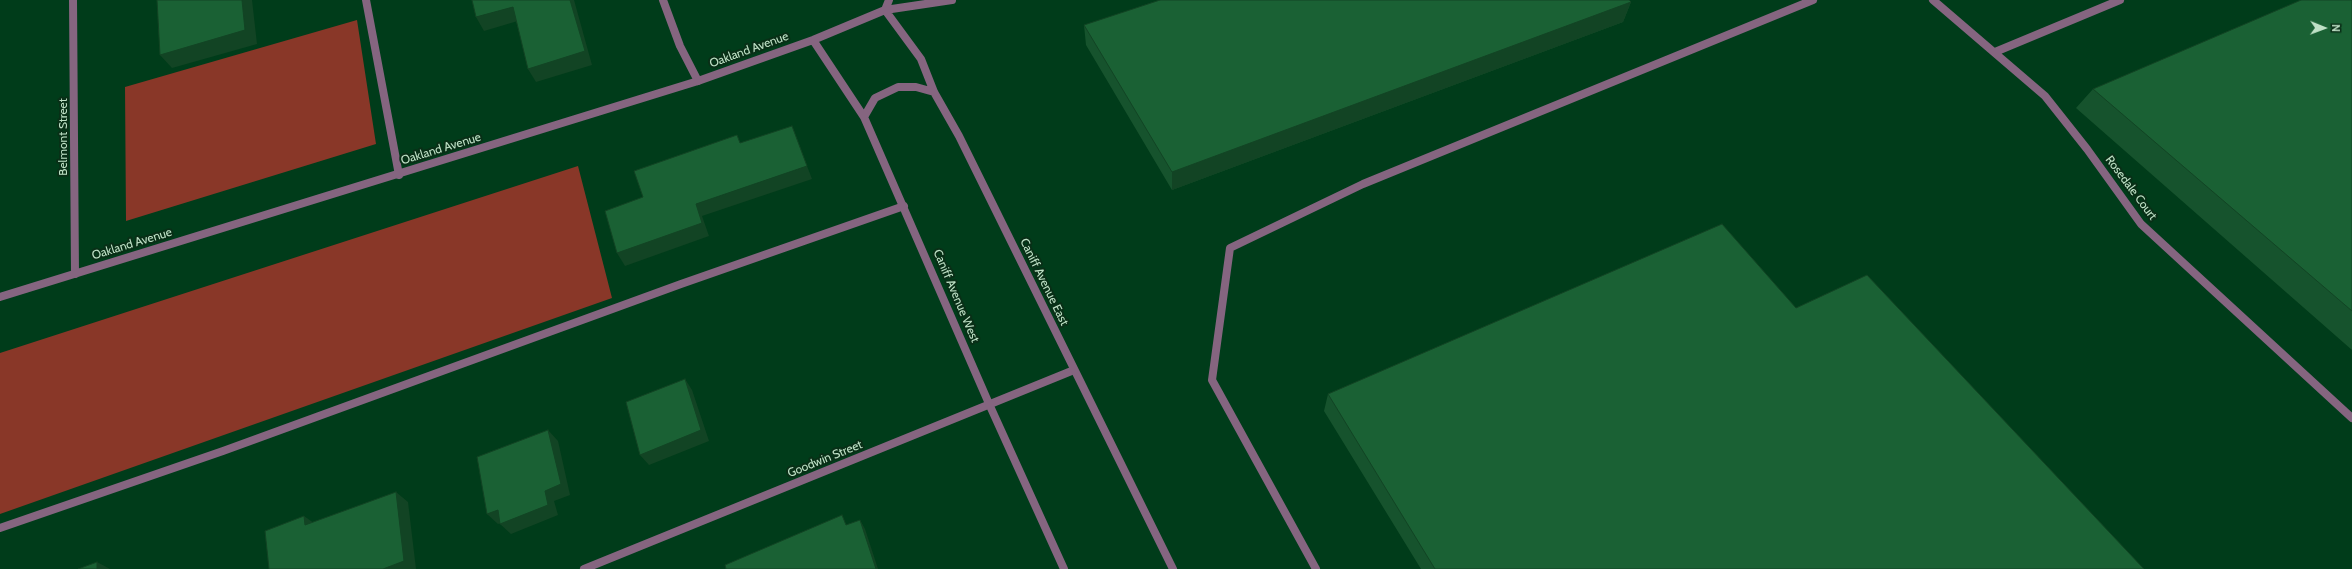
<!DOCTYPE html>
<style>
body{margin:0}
#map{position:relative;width:2352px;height:569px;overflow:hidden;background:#003c1a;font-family:Cabin,sans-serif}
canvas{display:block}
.north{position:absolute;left:2304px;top:8px;width:40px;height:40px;-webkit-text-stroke:3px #092f17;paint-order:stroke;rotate:91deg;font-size:11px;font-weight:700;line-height:16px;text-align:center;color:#bfe1c6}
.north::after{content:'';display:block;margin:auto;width:14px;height:18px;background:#bfe1c6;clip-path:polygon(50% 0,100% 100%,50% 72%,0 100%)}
</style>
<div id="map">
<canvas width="2352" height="569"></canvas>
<div class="north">N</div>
</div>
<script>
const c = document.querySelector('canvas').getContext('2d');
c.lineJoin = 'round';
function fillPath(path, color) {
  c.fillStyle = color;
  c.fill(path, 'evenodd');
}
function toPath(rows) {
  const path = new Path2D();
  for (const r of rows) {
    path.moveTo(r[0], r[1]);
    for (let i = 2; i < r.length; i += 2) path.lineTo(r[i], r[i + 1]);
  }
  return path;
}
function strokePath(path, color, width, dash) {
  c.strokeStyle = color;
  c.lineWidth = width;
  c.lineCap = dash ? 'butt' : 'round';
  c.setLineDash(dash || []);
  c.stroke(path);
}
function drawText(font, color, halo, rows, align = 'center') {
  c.font = font + ' Cabin,sans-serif';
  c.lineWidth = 4;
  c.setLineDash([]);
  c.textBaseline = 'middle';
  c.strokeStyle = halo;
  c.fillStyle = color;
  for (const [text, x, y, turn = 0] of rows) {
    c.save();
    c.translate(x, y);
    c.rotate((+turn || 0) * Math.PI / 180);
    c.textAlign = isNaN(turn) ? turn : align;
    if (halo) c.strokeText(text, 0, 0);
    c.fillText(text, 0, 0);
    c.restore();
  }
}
const green = toPath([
 [357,20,376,144,126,221,125,87],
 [578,166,612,298,0,514,0,353]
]);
const service = toPath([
 [366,0,399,175],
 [1933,0,2045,96,2087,149,2141,224,2352,418],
 [1995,52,2120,0],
 [0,528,223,451,681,284,904,206],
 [1316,569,1212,380,1230,248,1363,184,1813,0]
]);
const minor = toPath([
 [73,0,75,274],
 [663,0,680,46,698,81],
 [584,569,1074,370]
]);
const tertiary = toPath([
 [885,10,921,59,934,92,959,136,1173,569],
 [885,10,889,0],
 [813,40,864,117,990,406,1064,569],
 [864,117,875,98,898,87,916,87,934,92],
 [0,297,698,81,813,40,885,10,952,0]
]);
const wall = toPath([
 [2352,0,2352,350,2076,108,2093,89],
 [1631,2,1623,22,1172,190,1086,45,1084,25],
 [1796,308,2144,569,1421,569,1324,411,1328,394]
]);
const shadedWall = toPath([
 [242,0,252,0,257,44,172,68,160,55],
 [570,0,574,0,592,65,536,82,528,69],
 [1631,2,1623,22,1172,190,1172,172],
 [513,7,521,20,484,31,476,17],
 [807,166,812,179,702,216,709,236,625,266,617,253,696,204],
 [685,379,692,390,709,441,649,465,640,455],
 [548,430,558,441,570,495,554,501,558,515,511,534,500,524,545,491],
 [396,492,408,502,416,569,383,569],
 [498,510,508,520,498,524,487,514],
 [304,516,318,526,305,525],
 [860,520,865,529,878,569,876,569],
 [97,562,110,569,97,569]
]);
const building = toPath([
 [157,0,242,0,245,30,160,55,157,0],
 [472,0,570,0,585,51,528,69,513,7,476,17,472,0],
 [1160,0,1629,0,1631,2,1172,172,1084,25,1160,0],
 [2301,0,2352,0,2352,311,2093,89,2301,0],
 [792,126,807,166,696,204,702,223,617,253,605,211,643,197,634,171,737,135,740,143,792,126],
 [1722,224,1796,308,1867,275,2144,569,1435,569,1328,394,1722,224],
 [685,379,701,430,640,455,626,402,685,379],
 [548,430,561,484,545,491,548,505,500,524,498,510,487,514,477,457,548,430],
 [396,492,404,561,383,569,269,569,265,531,304,516,305,525,396,492],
 [842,515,846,525,860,520,876,569,726,569,725,565,842,515],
 [97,562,97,569,78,569,97,562]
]);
const streetNames = [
 ["Oakland Avenue",749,50,-20],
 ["Belmont Street",63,137,-90],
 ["Oakland Avenue",441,149,-17],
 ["Rosedale Court",2131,188,53],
 ["Oakland Avenue",132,244,-17],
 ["Caniff Avenue East",1044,282,64],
 ["Caniff Avenue West",956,296,67],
 ["Goodwin Street",825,459,-22]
];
fillPath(green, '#893728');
strokePath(service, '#856580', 8);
strokePath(minor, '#856580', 8);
strokePath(tertiary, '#856580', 8);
fillPath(wall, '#16532d');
fillPath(shadedWall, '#124424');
fillPath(building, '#1a6134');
strokePath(building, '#124424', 1);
drawText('12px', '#bfe1c6', '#092f17', streetNames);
</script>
